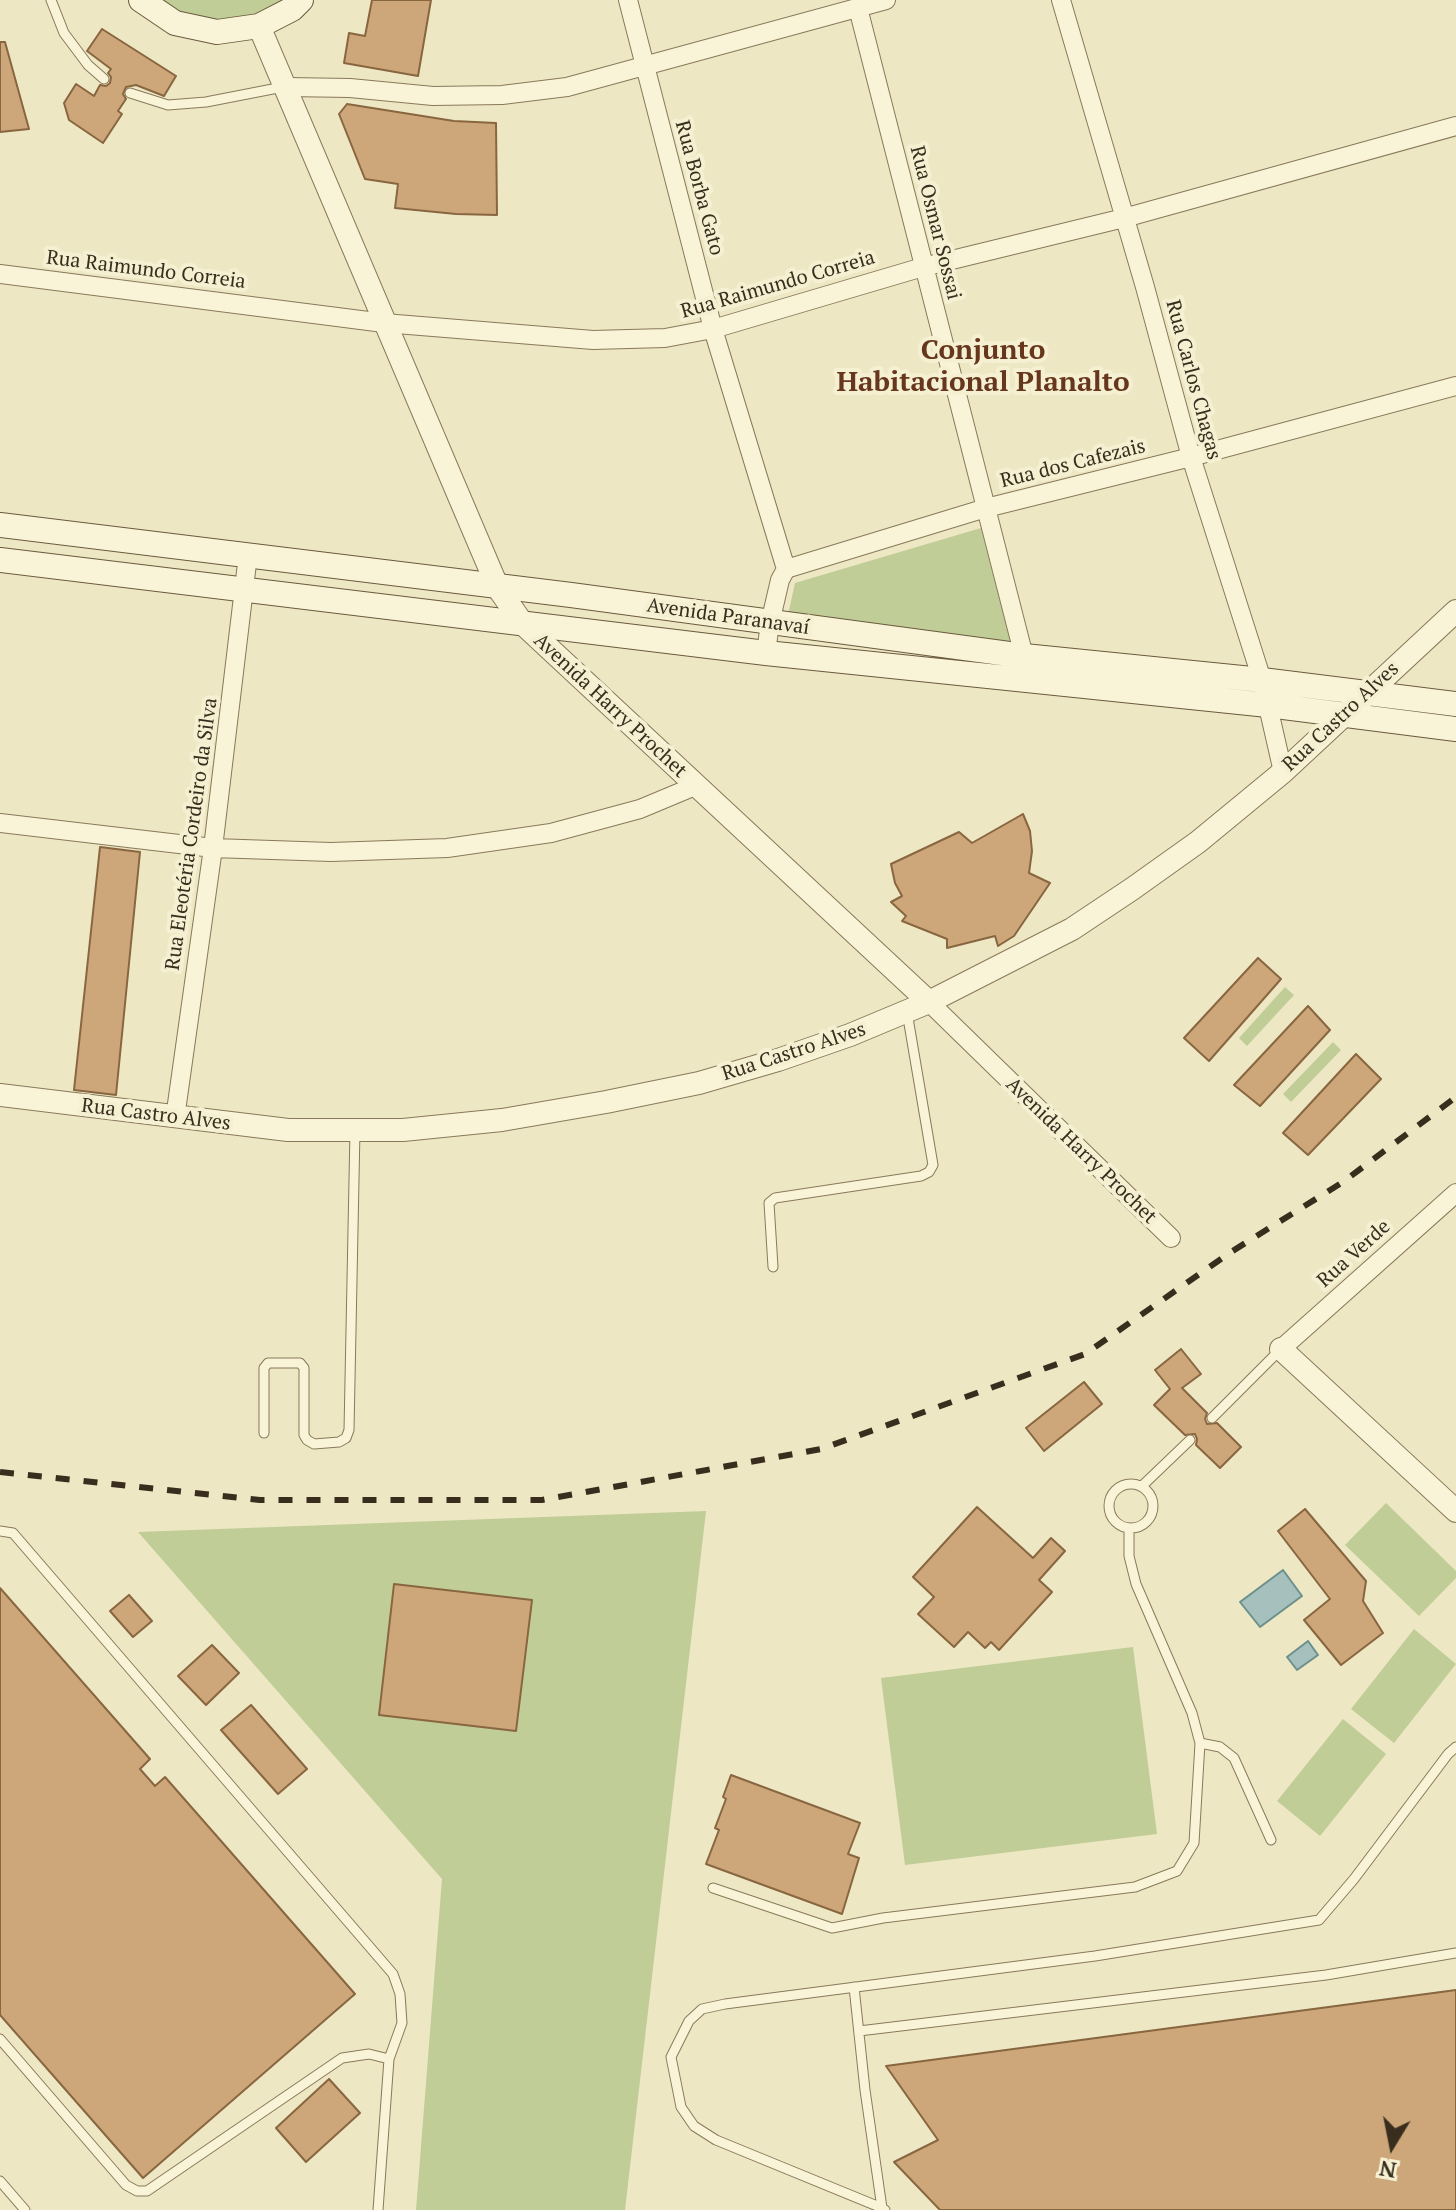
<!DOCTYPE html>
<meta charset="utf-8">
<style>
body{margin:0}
#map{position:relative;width:1456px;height:2210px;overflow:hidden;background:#eee7c4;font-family:"PT Serif",serif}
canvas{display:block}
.north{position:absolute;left:1352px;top:2106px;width:80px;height:80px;-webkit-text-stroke:6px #f6f0d3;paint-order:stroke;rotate:190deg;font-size:22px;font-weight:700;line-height:32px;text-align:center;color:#392e1e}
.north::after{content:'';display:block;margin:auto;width:28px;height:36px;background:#392e1e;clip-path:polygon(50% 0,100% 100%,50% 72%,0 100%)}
</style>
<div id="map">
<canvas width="1456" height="2210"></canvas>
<div class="north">N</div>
</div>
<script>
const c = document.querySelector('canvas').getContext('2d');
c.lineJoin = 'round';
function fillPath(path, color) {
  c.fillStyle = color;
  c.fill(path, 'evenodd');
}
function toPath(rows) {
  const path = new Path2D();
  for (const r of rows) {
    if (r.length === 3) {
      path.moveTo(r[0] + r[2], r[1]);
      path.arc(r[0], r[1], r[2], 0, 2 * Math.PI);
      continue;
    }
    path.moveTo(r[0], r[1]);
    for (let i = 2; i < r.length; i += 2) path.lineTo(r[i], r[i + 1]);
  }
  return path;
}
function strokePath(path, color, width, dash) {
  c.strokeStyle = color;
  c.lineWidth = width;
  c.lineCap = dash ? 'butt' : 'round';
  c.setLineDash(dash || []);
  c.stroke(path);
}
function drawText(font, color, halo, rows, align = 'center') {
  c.font = font + ' "PT Serif",serif';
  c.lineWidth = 8;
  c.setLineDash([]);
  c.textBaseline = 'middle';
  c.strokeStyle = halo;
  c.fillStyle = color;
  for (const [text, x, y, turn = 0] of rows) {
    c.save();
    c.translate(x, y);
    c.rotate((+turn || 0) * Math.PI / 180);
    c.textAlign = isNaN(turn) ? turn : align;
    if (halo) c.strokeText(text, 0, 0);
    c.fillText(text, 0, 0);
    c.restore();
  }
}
const green = toPath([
 [141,0,301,0,217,32],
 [981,528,1012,648,788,615,795,583],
 [1285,987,1294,995,1247,1046,1239,1038],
 [1333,1042,1341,1050,1291,1102,1283,1094],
 [1386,1503,1456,1571,1456,1578,1419,1616,1345,1545],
 [706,1511,625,2210,416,2210,442,1879,138,1532],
 [1414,1629,1456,1664,1394,1743,1351,1709],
 [1133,1647,1157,1834,905,1865,881,1678],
 [1343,1719,1386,1754,1320,1836,1277,1801]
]);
const water = toPath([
 [1283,1570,1302,1596,1260,1627,1240,1602,1283,1570],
 [1308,1641,1318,1655,1297,1670,1287,1657,1308,1641]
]);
const building = toPath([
 [372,0,431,0,418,76,344,63,349,33,365,36,372,0],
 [102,29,176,76,164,96,136,85,126,87,123,94,126,99,118,111,122,114,103,143,69,120,64,103,76,84,94,96,100,85,106,86,110,83,111,77,108,73,111,69,87,51,102,29],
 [0,42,5,42,29,129,0,132,0,42],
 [347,104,454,121,496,123,497,215,456,214,395,208,398,184,365,179,339,114,347,104],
 [1023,814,1030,831,1032,851,1029,873,1050,883,1014,936,998,946,995,936,947,948,947,939,902,921,906,916,891,902,902,896,895,883,891,864,959,832,972,843,1023,814],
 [100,847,140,852,116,1095,74,1090,100,847],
 [1258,958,1281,979,1209,1061,1184,1038,1258,958],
 [1308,1006,1330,1030,1260,1106,1234,1085,1308,1006],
 [1356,1054,1381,1079,1308,1155,1283,1133,1356,1054],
 [1181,1349,1201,1374,1182,1388,1207,1413,1205,1419,1207,1424,1217,1423,1241,1447,1220,1468,1196,1445,1197,1439,1195,1434,1185,1435,1154,1405,1170,1389,1155,1370,1181,1349],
 [1084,1382,1102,1404,1044,1451,1026,1428,1084,1382],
 [977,1507,1033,1558,1051,1538,1065,1551,1039,1580,1052,1592,999,1650,991,1642,985,1648,968,1632,954,1647,918,1614,934,1597,913,1577,977,1507],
 [1305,1509,1366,1581,1363,1601,1383,1633,1341,1665,1304,1620,1330,1599,1278,1531,1305,1509],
 [394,1584,532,1600,516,1731,379,1715,394,1584],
 [0,1588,150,1759,140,1769,155,1786,165,1777,355,1994,143,2178,0,2015,0,1588],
 [129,1595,152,1621,133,1637,110,1611,129,1595],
 [212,1645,239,1673,206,1705,178,1676,212,1645],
 [251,1705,307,1769,278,1794,221,1730,251,1705],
 [731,1775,860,1823,848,1854,859,1858,842,1914,706,1864,719,1830,715,1828,726,1799,723,1797,731,1775],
 [1456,1990,1456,2210,940,2210,894,2162,938,2140,886,2066,1456,1990],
 [329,2079,360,2113,306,2162,276,2128,329,2079]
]);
const service = toPath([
 [51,0,64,33,88,65,104,79],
 [130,93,168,105,206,102,283,87],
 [773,1267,769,1203,775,1198,921,1176,929,1172,933,1165,907,1012],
 [1212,1418,1281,1349],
 [264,1433,264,1368,268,1363,300,1363,304,1368,304,1435,307,1440,314,1444,339,1442,346,1438,349,1430,355,1130],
 [1131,1506,22],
 [1142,1486,1190,1440],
 [0,1531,13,1533,393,1974,400,1994,402,2023,389,2059],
 [1200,1743,1220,1747,1234,1758,1271,1840],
 [713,1888,832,1928,883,1918,1135,1887,1177,1871,1194,1843,1200,1743,1192,1713,1136,1584,1129,1556,1129,1529],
 [854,1987,865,2090,882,2208,885,2210],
 [859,2031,1326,1975,1456,1953],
 [0,2039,126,2185,137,2191,147,2191,342,2058,369,2054,389,2059,378,2210],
 [0,2181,25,2210],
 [882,2208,716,2140,694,2126,681,2107,671,2057,689,2021,702,2009,725,2004,1095,1956,1319,1920,1354,1879,1448,1754,1456,1747]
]);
const minor = toPath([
 [628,0,713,329,786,569],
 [1061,0,1145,287,1191,457,1262,680,1283,772],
 [858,8,1027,668],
 [287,87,350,88,433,96,502,95,567,87,886,0],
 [0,274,384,323,593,340,665,338,713,329,923,267,1124,218,1456,126],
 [766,653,770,623,780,580,786,569,986,508,1191,457,1456,386],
 [0,823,213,848,331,852,447,848,551,833,640,809,695,786],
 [929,1002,1171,1238],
 [175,1118,213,848,248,555],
 [1281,1349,1456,1193]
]);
const tertiary = toPath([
 [259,26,498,588,523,624,929,1002],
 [0,1095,288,1130,403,1130,502,1120,606,1102,699,1083,778,1060,850,1035,929,1002,1072,929,1132,889,1198,842,1283,772,1456,611],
 [1281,1349,1456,1511]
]);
const secondary = toPath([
 [141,0,175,23,217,32,259,26,292,9,301,0],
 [0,525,571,595,1024,656,1262,680,1456,704],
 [0,560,766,653,1268,705,1456,729]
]);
const rail = toPath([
 [0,1472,260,1500,542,1500,821,1449,1085,1354,1231,1252,1343,1182,1456,1097]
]);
const streetNames = [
 ["Rua Borba Gato",699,188,75],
 ["Rua Osmar Sossai",935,223,76],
 ["Rua Raimundo Correia",146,270,7],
 ["Rua Raimundo Correia",778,285,-16],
 ["Rua Carlos Chagas",1193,380,75],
 ["Rua dos Cafezais",1073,464,-14],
 ["Avenida Paranavaí",728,617,8],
 ["Avenida Harry Prochet",610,706,43],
 ["Rua Castro Alves",1341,717,-43],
 ["Rua Eleotéria Cordeiro da Silva",192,834,-82],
 ["Rua Castro Alves",794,1052,-18],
 ["Rua Castro Alves",156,1115,7],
 ["Avenida Harry Prochet",1081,1151,44],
 ["Rua Verde",1354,1254,-42]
];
const districtNames = [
 ["Conjunto",983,351],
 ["Habitacional Planalto",983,383]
];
fillPath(green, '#c0cd97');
fillPath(water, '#a6c1bd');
strokePath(water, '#6c908b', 2);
fillPath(building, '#cda779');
strokePath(building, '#886640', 2);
strokePath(service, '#89795a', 11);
strokePath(minor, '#89795a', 20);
strokePath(tertiary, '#89795a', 24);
strokePath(secondary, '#6b5a3d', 26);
strokePath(service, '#f9f3d7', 9);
strokePath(minor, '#f9f3d7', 18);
strokePath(tertiary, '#f9f3d7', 22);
strokePath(secondary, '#f9f3d7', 24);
strokePath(rail, '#392e1e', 6, [14, 14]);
drawText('20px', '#392e1e', '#f6f0d3', streetNames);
drawText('bold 28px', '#66361d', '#f6f0d3', districtNames);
</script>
